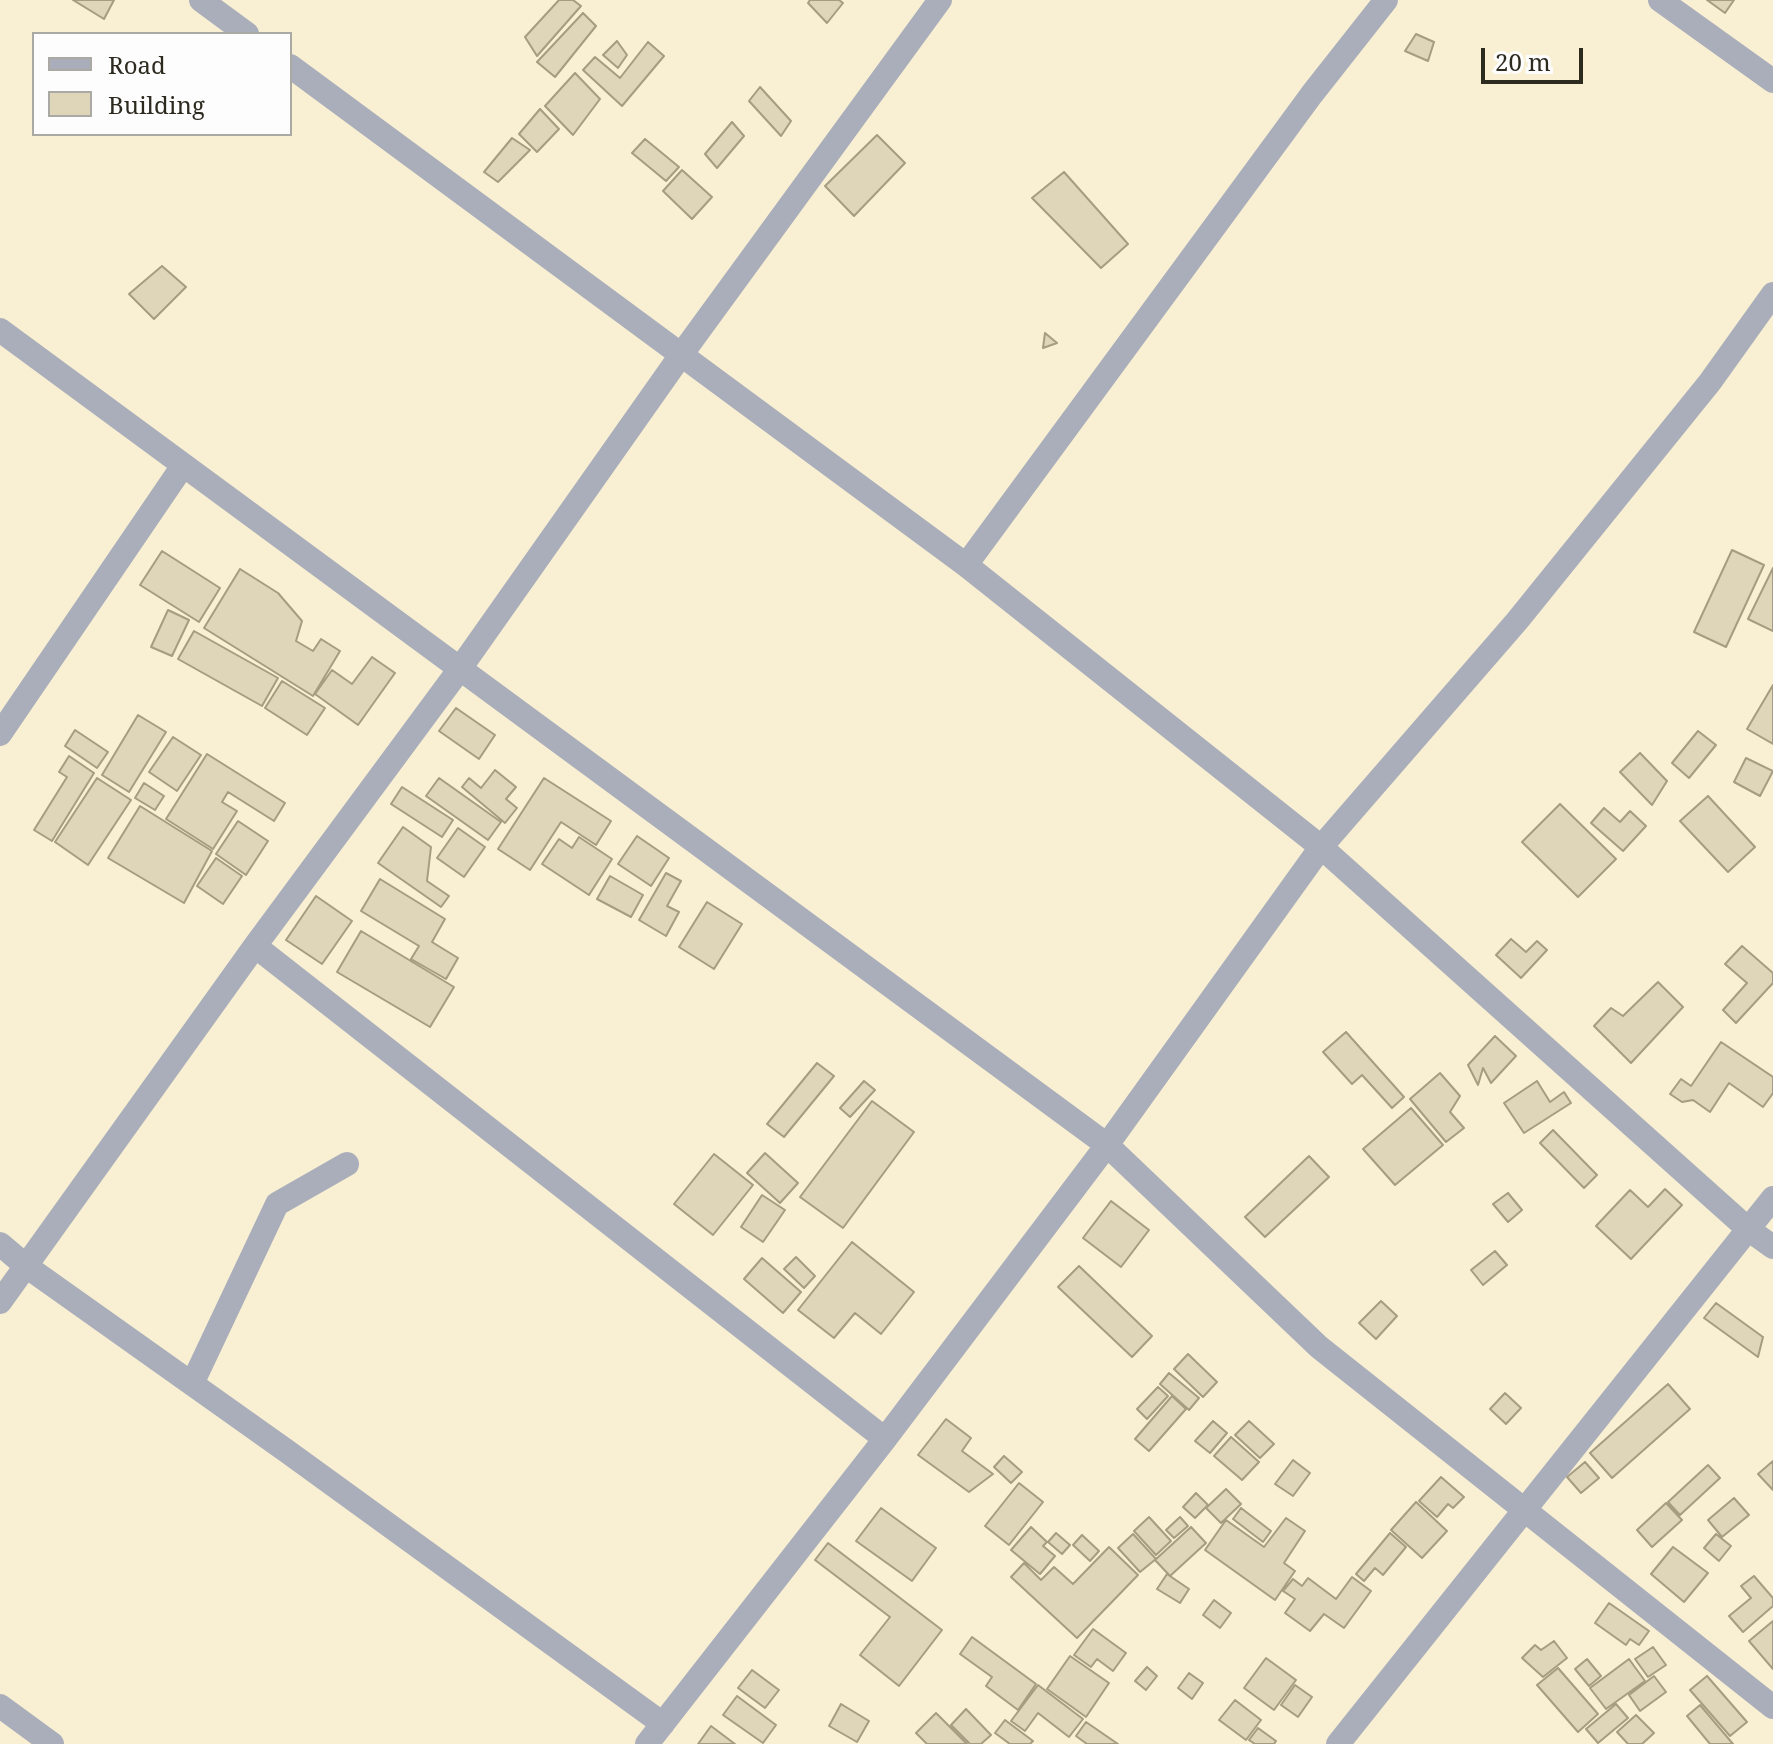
<!DOCTYPE html>
<style>
body{margin:0}
#map{position:relative;width:1773px;height:1744px;overflow:hidden;background:#f9f0d3;font-family:"Noto Serif",serif}
canvas{display:block}
.legend{position:absolute;left:32px;top:32px;width:260px;height:104px;box-sizing:border-box;background:#fdfdfd;border:2px solid #aaa9a4;margin:0;padding:10px 14px;list-style:none;font-size:24px;color:#2d2a1f}
.legend li{display:flex;align-items:center;gap:16px;height:40px}
.legend b{width:40px;border:2px solid #aaa9a4}
.scale{position:absolute;left:1481px;top:48px;width:102px;height:36px;box-sizing:border-box;border:4px solid #2d2a1f;border-top:0;padding-left:10px;font-size:24px;line-height:28px;white-space:nowrap;color:#2d2a1f;-webkit-text-stroke:6px #fdfdfd;paint-order:stroke}
</style>
<div id="map">
<canvas width="1773" height="1744"></canvas>
<ul class="legend">
<li><b style="height:10px;background:#aaaeba"></b>Road</li>
<li><b style="height:22px;background:#dfd5b9"></b>Building</li>
</ul>
<div class="scale">20 m</div>
</div>
<script>
const c = document.querySelector('canvas').getContext('2d');
c.lineJoin = 'round';
function fillPath(path, color) {
  c.fillStyle = color;
  c.fill(path, 'evenodd');
}
function toPath(rows) {
  const path = new Path2D();
  for (const r of rows) {
    path.moveTo(r[0], r[1]);
    for (let i = 2; i < r.length; i += 2) path.lineTo(r[i], r[i + 1]);
  }
  return path;
}
function strokePath(path, color, width, dash) {
  c.strokeStyle = color;
  c.lineWidth = width;
  c.lineCap = dash ? 'butt' : 'round';
  c.setLineDash(dash || []);
  c.stroke(path);
}
const building = toPath([
 [73,0,114,0,104,19,73,0],
 [559,0,573,0,581,6,537,56,525,37,559,0],
 [810,0,839,0,843,3,827,23,808,3,810,0],
 [1707,0,1734,0,1725,13,1707,0],
 [583,13,596,26,555,77,537,62,583,13],
 [1416,34,1434,42,1428,61,1405,51,1416,34],
 [617,41,627,55,618,68,603,55,617,41],
 [648,42,664,56,622,106,583,70,595,57,620,78,648,42],
 [575,73,600,99,573,135,545,106,575,73],
 [760,87,791,121,781,136,749,101,760,87],
 [540,109,559,129,537,152,519,134,540,109],
 [732,122,744,136,717,168,705,154,732,122],
 [877,135,905,163,854,216,825,186,877,135],
 [512,138,530,150,498,182,484,172,512,138],
 [645,139,679,167,666,181,632,153,645,139],
 [682,170,712,197,692,219,663,191,682,170],
 [1064,172,1128,244,1101,268,1032,198,1064,172],
 [162,266,186,287,154,319,129,294,162,266],
 [1045,333,1057,343,1043,348,1045,333],
 [1732,550,1764,565,1726,647,1694,632,1732,550],
 [162,551,220,588,199,622,140,585,162,551],
 [1773,568,1773,631,1748,619,1773,568],
 [240,569,278,593,302,621,296,641,313,651,321,639,340,651,313,696,204,628,240,569],
 [168,610,189,620,172,656,151,647,168,610],
 [194,631,278,678,262,706,178,659,194,631],
 [372,657,395,673,358,725,315,694,332,670,352,684,372,657],
 [282,681,325,708,307,735,265,708,282,681],
 [1773,685,1773,744,1747,729,1773,685],
 [456,708,495,735,479,759,439,731,456,708],
 [138,715,166,732,129,792,102,775,138,715],
 [75,730,108,752,97,768,65,746,75,730],
 [1698,731,1716,745,1689,778,1672,763,1698,731],
 [173,737,201,755,177,791,149,772,173,737],
 [1640,753,1667,781,1652,805,1620,772,1640,753],
 [207,754,285,803,274,821,228,792,222,802,237,811,213,849,166,819,207,754],
 [69,756,94,773,52,841,34,830,67,777,59,772,69,756],
 [1746,758,1773,771,1760,796,1734,782,1746,758],
 [495,770,516,787,506,799,517,808,505,823,462,787,469,778,481,788,495,770],
 [97,778,131,800,88,865,55,842,97,778],
 [439,778,501,822,488,840,426,796,439,778],
 [544,778,611,821,596,845,561,822,530,870,498,849,544,778],
 [144,783,164,796,155,810,135,798,144,783],
 [402,787,453,820,442,837,391,804,402,787],
 [1708,796,1755,847,1728,872,1680,821,1708,796],
 [1560,804,1616,859,1578,897,1522,842,1560,804],
 [140,806,212,851,184,903,108,858,140,806],
 [1604,808,1620,822,1630,811,1646,826,1623,851,1591,823,1604,808],
 [238,821,268,841,246,875,216,854,238,821],
 [403,827,431,847,427,881,449,896,441,907,378,863,403,827],
 [458,828,485,847,464,877,437,858,458,828],
 [637,836,669,858,651,886,618,864,637,836],
 [579,837,612,859,589,895,542,864,559,839,572,848,579,837],
 [216,858,242,876,223,904,197,886,216,858],
 [666,873,681,881,667,906,679,912,666,936,639,920,666,873],
 [610,876,643,895,631,917,597,899,610,876],
 [380,879,445,919,432,942,458,958,446,979,411,959,419,946,361,911,380,879],
 [316,896,352,921,322,964,286,940,316,896],
 [707,902,742,924,714,969,679,947,707,902],
 [361,931,454,987,430,1027,337,972,361,931],
 [1511,939,1526,952,1537,941,1547,950,1521,978,1496,955,1511,939],
 [1742,946,1773,973,1773,983,1736,1023,1723,1010,1747,983,1725,964,1742,946],
 [1658,982,1683,1007,1631,1063,1594,1026,1611,1008,1623,1016,1658,982],
 [1346,1032,1404,1097,1392,1108,1362,1075,1352,1084,1323,1052,1346,1032],
 [1495,1036,1516,1056,1491,1083,1483,1068,1478,1085,1468,1065,1495,1036],
 [1721,1042,1773,1077,1773,1093,1763,1107,1729,1083,1710,1112,1693,1100,1682,1102,1670,1094,1681,1079,1691,1086,1721,1042],
 [817,1063,834,1076,784,1137,767,1124,817,1063],
 [1440,1073,1460,1096,1450,1112,1464,1128,1446,1142,1410,1099,1440,1073],
 [864,1081,875,1090,850,1117,840,1108,864,1081],
 [1537,1081,1550,1102,1564,1092,1571,1103,1524,1133,1504,1103,1537,1081],
 [872,1101,914,1132,843,1228,800,1197,872,1101],
 [1411,1108,1443,1145,1395,1185,1363,1149,1411,1108],
 [1553,1130,1597,1175,1584,1188,1540,1143,1553,1130],
 [765,1153,798,1183,780,1203,747,1173,765,1153],
 [714,1154,753,1185,713,1235,674,1204,714,1154],
 [1309,1156,1329,1177,1265,1237,1245,1217,1309,1156],
 [1665,1189,1682,1205,1631,1259,1596,1226,1630,1190,1648,1207,1665,1189],
 [1508,1193,1522,1210,1508,1222,1493,1204,1508,1193],
 [762,1195,785,1210,763,1242,741,1227,762,1195],
 [1111,1201,1149,1230,1121,1267,1083,1238,1111,1201],
 [852,1242,914,1292,881,1334,855,1313,834,1338,798,1310,852,1242],
 [1495,1251,1507,1265,1483,1285,1471,1270,1495,1251],
 [796,1257,815,1276,804,1288,784,1269,796,1257],
 [762,1258,801,1292,783,1313,744,1279,762,1258],
 [1079,1266,1152,1336,1132,1357,1058,1287,1079,1266],
 [1381,1301,1397,1316,1376,1339,1359,1323,1381,1301],
 [1716,1303,1763,1337,1758,1357,1704,1318,1716,1303],
 [1188,1354,1217,1382,1203,1397,1174,1369,1188,1354],
 [1169,1373,1199,1398,1189,1410,1160,1384,1169,1373],
 [1668,1384,1690,1409,1612,1478,1590,1453,1668,1384],
 [1158,1387,1168,1396,1147,1419,1137,1409,1158,1387],
 [1505,1393,1521,1408,1506,1424,1490,1409,1505,1393],
 [1172,1396,1186,1409,1149,1451,1135,1439,1172,1396],
 [946,1419,971,1438,962,1451,993,1474,969,1492,918,1455,946,1419],
 [1213,1421,1227,1433,1210,1453,1195,1441,1213,1421],
 [1249,1421,1274,1444,1260,1458,1235,1435,1249,1421],
 [1231,1437,1259,1462,1242,1480,1214,1456,1231,1437],
 [1004,1456,1022,1472,1011,1483,994,1467,1004,1456],
 [1293,1460,1310,1473,1293,1496,1275,1484,1293,1460],
 [1773,1461,1773,1490,1758,1474,1773,1461],
 [1585,1462,1599,1478,1581,1493,1567,1477,1585,1462],
 [1708,1465,1720,1478,1680,1515,1668,1502,1708,1465],
 [1441,1477,1464,1497,1453,1508,1448,1504,1437,1517,1419,1501,1441,1477],
 [1019,1483,1043,1502,1009,1545,985,1526,1019,1483],
 [1226,1489,1241,1504,1221,1523,1206,1508,1226,1489],
 [1196,1493,1208,1505,1195,1518,1183,1507,1196,1493],
 [1734,1498,1749,1515,1722,1537,1708,1520,1734,1498],
 [1416,1502,1447,1531,1422,1558,1391,1530,1416,1502],
 [1666,1503,1682,1520,1652,1547,1637,1530,1666,1503],
 [881,1508,936,1548,912,1581,856,1541,881,1508],
 [1241,1508,1271,1531,1263,1542,1233,1519,1241,1508],
 [1149,1517,1171,1541,1156,1555,1134,1531,1149,1517],
 [1180,1517,1188,1526,1174,1538,1166,1530,1180,1517],
 [1286,1518,1305,1531,1284,1563,1295,1571,1275,1600,1205,1550,1226,1520,1264,1547,1286,1518],
 [1031,1527,1047,1542,1043,1546,1055,1556,1040,1574,1011,1550,1031,1527],
 [1191,1527,1206,1543,1170,1576,1155,1560,1191,1527],
 [1056,1533,1070,1545,1062,1554,1048,1542,1056,1533],
 [1390,1533,1406,1547,1383,1575,1375,1568,1364,1581,1356,1574,1390,1533],
 [1133,1534,1156,1559,1140,1572,1118,1548,1133,1534],
 [1716,1534,1731,1546,1719,1561,1704,1548,1716,1534],
 [1082,1535,1099,1551,1090,1561,1073,1545,1082,1535],
 [828,1543,942,1630,899,1686,860,1655,890,1617,815,1560,828,1543],
 [1109,1547,1138,1575,1077,1638,1011,1577,1024,1563,1041,1580,1054,1567,1073,1584,1109,1547],
 [1673,1547,1708,1573,1684,1602,1651,1574,1673,1547],
 [1167,1574,1189,1589,1180,1603,1157,1589,1167,1574],
 [1754,1576,1773,1598,1773,1606,1743,1632,1729,1616,1751,1598,1741,1586,1754,1576],
 [1352,1577,1371,1591,1344,1628,1324,1614,1310,1631,1285,1613,1295,1599,1283,1591,1293,1579,1302,1586,1308,1578,1336,1599,1352,1577],
 [1214,1600,1231,1613,1220,1628,1203,1615,1214,1600],
 [1609,1603,1649,1631,1639,1645,1630,1639,1626,1645,1595,1623,1609,1603],
 [1773,1621,1773,1669,1749,1641,1773,1621],
 [1093,1629,1126,1653,1113,1671,1097,1659,1091,1667,1074,1655,1093,1629],
 [972,1637,1036,1684,1018,1710,986,1686,992,1677,960,1654,972,1637],
 [1554,1641,1567,1658,1543,1677,1522,1658,1535,1645,1541,1650,1554,1641],
 [1653,1647,1666,1665,1648,1677,1635,1659,1653,1647],
 [1070,1656,1109,1683,1086,1717,1047,1689,1070,1656],
 [1266,1658,1296,1680,1274,1710,1244,1688,1266,1658],
 [1587,1659,1601,1676,1589,1686,1575,1669,1587,1659],
 [1629,1659,1645,1681,1606,1709,1590,1688,1629,1659],
 [1147,1667,1157,1676,1146,1690,1135,1681,1147,1667],
 [1558,1668,1598,1714,1578,1732,1537,1685,1558,1668],
 [752,1670,779,1690,765,1708,738,1688,752,1670],
 [1189,1673,1203,1683,1192,1699,1178,1688,1189,1673],
 [1654,1676,1666,1692,1640,1711,1629,1695,1654,1676],
 [1707,1676,1747,1722,1730,1736,1690,1690,1707,1676],
 [1038,1685,1083,1719,1069,1737,1038,1713,1025,1731,1011,1721,1038,1685],
 [1295,1685,1312,1697,1298,1717,1281,1705,1295,1685],
 [737,1696,776,1725,763,1743,723,1715,737,1696],
 [1235,1700,1261,1720,1246,1740,1219,1720,1235,1700],
 [841,1704,869,1721,857,1742,829,1726,841,1704],
 [1616,1704,1628,1718,1598,1743,1586,1729,1616,1704],
 [1700,1705,1733,1744,1710,1744,1687,1716,1700,1705],
 [966,1709,991,1735,981,1744,970,1744,951,1725,966,1709],
 [936,1713,967,1744,927,1744,916,1733,936,1713],
 [1636,1715,1654,1733,1642,1744,1628,1744,1617,1732,1636,1715],
 [1005,1720,1033,1741,1030,1744,1010,1744,995,1733,1005,1720],
 [1086,1722,1118,1744,1087,1744,1076,1736,1086,1722],
 [711,1726,735,1744,698,1744,711,1726],
 [1258,1728,1276,1741,1274,1744,1255,1744,1249,1740,1258,1728]
]);
const minor = toPath([
 [201,0,247,34],
 [1660,0,1773,81],
 [290,66,966,565,1321,847,1748,1229,1773,1247],
 [0,330,1107,1145,1319,1347,1773,1707],
 [966,565,1312,94,1386,0],
 [0,734,182,467],
 [255,946,885,1439],
 [0,1244,26,1266,288,1452,663,1724],
 [0,1302,255,946,459,670,681,355,940,0],
 [192,1384,277,1204,347,1164],
 [0,1706,52,1744],
 [647,1744,885,1439,1107,1145,1321,847,1517,621,1710,382,1773,294],
 [1338,1744,1773,1198]
]);
fillPath(building, '#dfd5b9');
strokePath(building, '#a59c81', 2);
strokePath(minor, '#aaaeba', 24);
</script>
